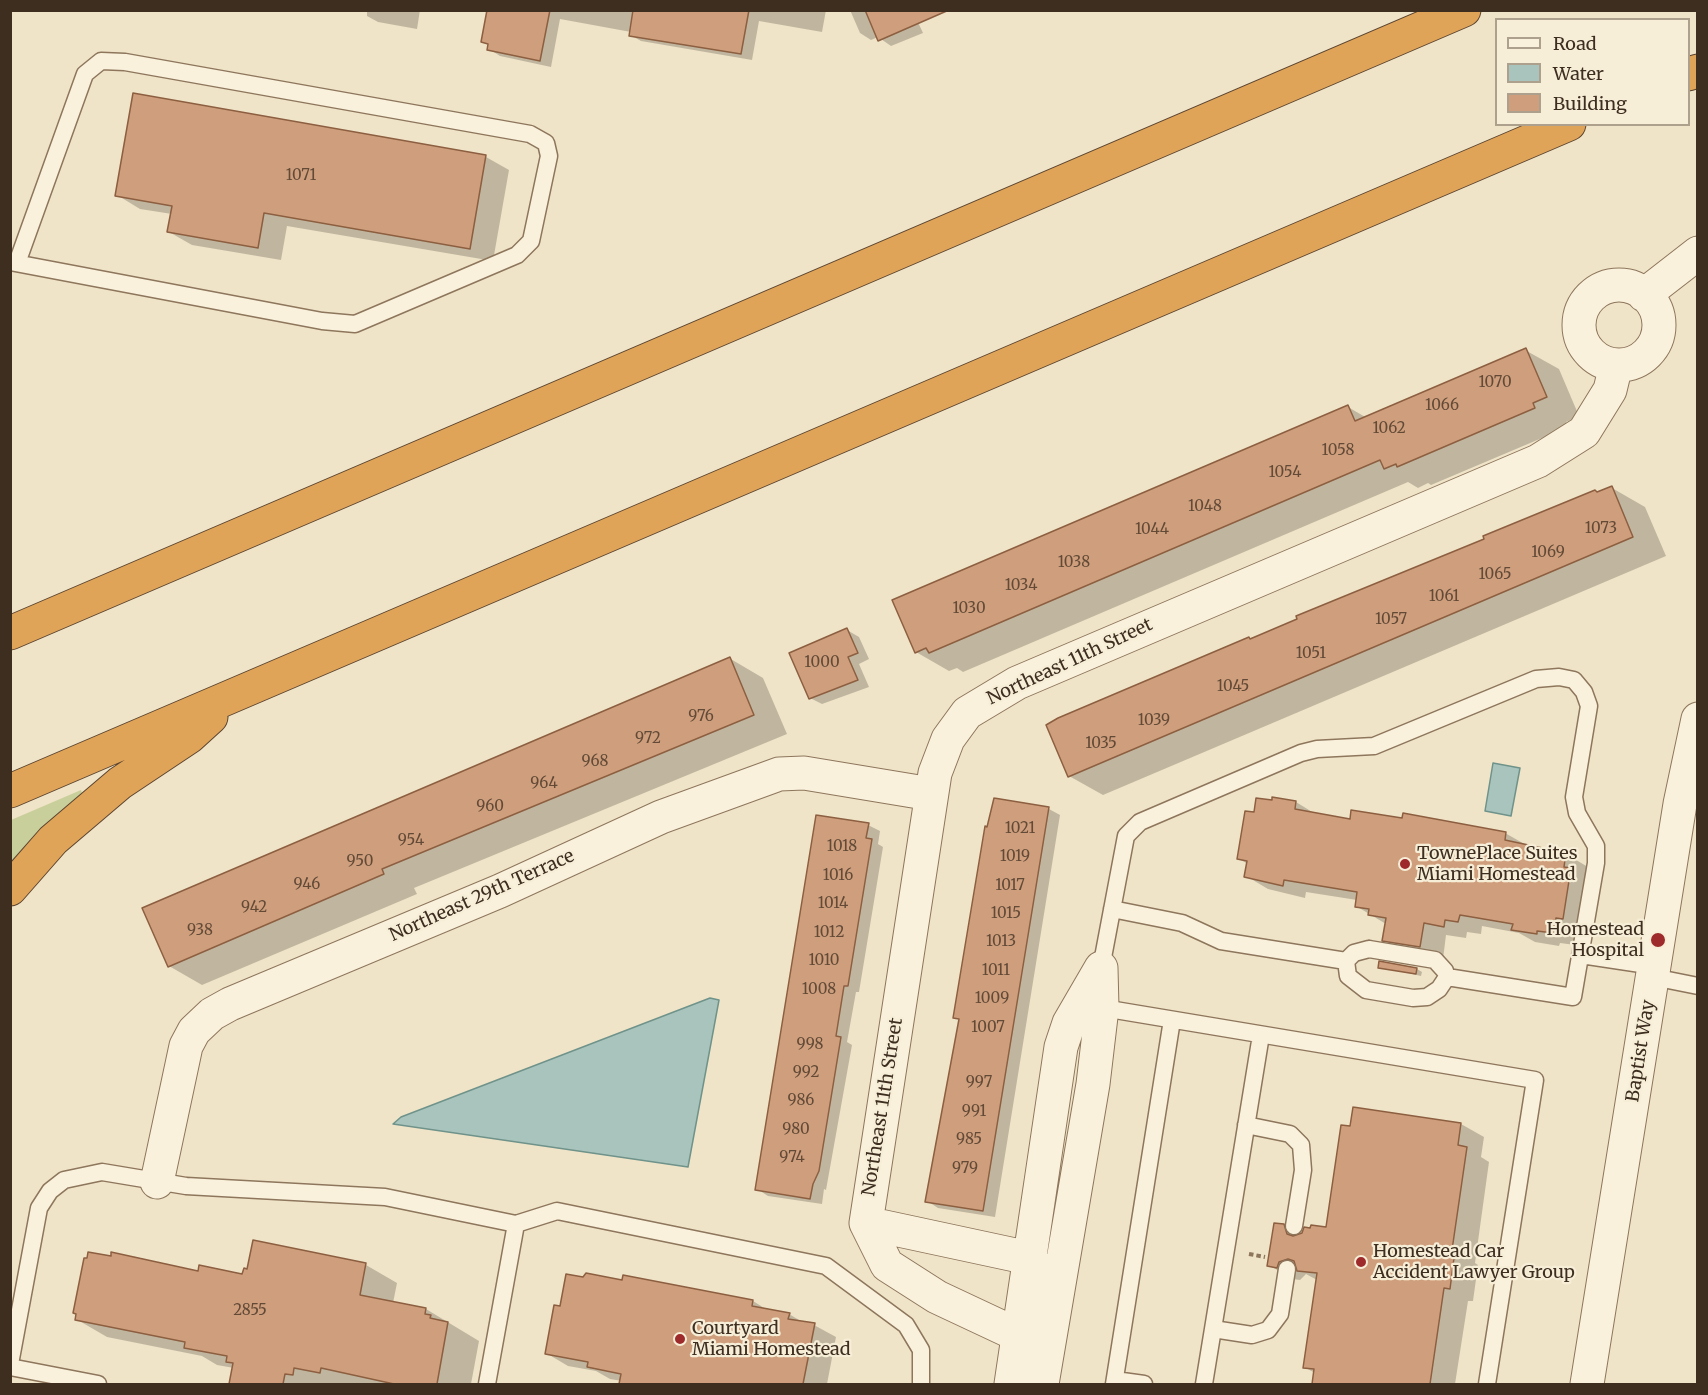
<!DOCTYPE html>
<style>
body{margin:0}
#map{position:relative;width:1708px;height:1395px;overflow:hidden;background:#f0e4c8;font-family:Merriweather,serif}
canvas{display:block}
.frame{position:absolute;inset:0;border:12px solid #3d2e20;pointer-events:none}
.legend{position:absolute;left:1495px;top:18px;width:195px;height:108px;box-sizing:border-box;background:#f7eed8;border:2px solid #ada18e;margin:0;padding:8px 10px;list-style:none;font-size:18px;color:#3d2e20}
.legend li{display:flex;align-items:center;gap:12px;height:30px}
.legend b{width:30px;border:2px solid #ada18e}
</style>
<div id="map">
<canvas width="1708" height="1395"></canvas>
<div class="frame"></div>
<ul class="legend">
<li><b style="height:8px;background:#faf1dc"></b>Road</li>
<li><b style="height:16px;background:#a9c4bc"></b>Water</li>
<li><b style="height:16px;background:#cf9f7d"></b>Building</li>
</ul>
</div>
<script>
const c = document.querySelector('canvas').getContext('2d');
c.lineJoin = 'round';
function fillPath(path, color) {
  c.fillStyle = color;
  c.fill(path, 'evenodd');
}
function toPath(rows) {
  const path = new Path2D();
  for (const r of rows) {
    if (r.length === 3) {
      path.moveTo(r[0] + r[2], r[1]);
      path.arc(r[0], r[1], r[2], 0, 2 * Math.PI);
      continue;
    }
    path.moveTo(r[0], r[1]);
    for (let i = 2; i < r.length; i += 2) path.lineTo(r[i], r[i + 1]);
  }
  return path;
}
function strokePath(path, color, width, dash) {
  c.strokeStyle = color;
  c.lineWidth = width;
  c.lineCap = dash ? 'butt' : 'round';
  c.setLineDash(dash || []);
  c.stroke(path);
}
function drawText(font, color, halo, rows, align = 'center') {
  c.font = font + ' Merriweather,serif';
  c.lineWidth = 4.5;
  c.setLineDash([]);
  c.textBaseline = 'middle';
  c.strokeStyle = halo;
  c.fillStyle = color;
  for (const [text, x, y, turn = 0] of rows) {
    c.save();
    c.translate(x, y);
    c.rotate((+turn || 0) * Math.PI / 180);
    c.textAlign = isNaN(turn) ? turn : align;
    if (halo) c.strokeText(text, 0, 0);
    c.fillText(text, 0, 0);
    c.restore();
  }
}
const green = toPath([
 [81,790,84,799,11,867,11,820]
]);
const water = toPath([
 [1493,763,1520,768,1511,816,1485,811,1493,763],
 [710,998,719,1000,688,1167,393,1124,401,1117,710,998]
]);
const shadow = toPath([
 [367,10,420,10,417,29,378,22,367,16],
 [486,10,826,10,822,32,759,21,752,60,641,41,630,35,631,32,560,19,551,67,500,56,489,49,489,45,482,41,488,12],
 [850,10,933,10,916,18,923,33,891,46,878,37,871,40,860,33],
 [135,95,486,157,509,170,493,261,287,226,281,260,192,245,169,232,172,214,140,209,117,195],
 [1525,350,1559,369,1579,416,1566,422,1568,427,1431,485,1428,483,1418,488,1408,482,963,672,957,668,949,671,916,652,1348,407,1367,418],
 [1612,488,1645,507,1666,556,1103,795,1069,776],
 [847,630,859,637,869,659,859,664,869,687,822,704,810,698],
 [729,658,763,678,787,734,414,888,417,894,202,985,169,966],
 [995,800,1049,809,1060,815,995,1217,938,1208,927,1201,960,1020,955,1017],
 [1296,802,1317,815,1351,821,1505,833,1528,846,1566,854,1588,867,1575,945,1560,943,1559,946,1535,942,1519,933,1482,926,1481,934,1467,932,1466,938,1446,935,1443,959,1406,953,1384,940,1386,924,1356,906,1357,900,1306,892,1305,898,1268,889,1246,876,1248,864,1239,859,1255,814],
 [868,825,880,831,878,844,883,847,859,992,856,992,847,1042,852,1045,826,1190,824,1189,822,1204,768,1196,757,1189],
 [1380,967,1417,969,1422,972,1421,976],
 [1461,1124,1484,1137,1481,1157,1489,1162,1475,1263,1478,1265,1473,1301,1468,1301,1455,1384,1313,1384,1315,1373,1304,1367,1317,1280,1306,1274,1300,1280,1292,1279,1269,1265,1283,1226,1300,1235,1327,1229],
 [254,1242,366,1265,397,1283,393,1303,426,1309,479,1341,471,1384,231,1384,234,1368,217,1365,202,1356,107,1337,76,1319,199,1272,244,1276,249,1271],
 [624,1276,753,1301,769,1311,789,1314,804,1323,814,1325,836,1337,827,1384,621,1384,622,1381,610,1379,596,1371,568,1366,546,1353,561,1308,623,1282]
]);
const building = toPath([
 [487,10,550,10,540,61,487,50,488,44,481,42,487,10],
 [633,10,749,10,741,54,629,36,633,10],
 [865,10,949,10,878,41,865,10],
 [133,93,486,155,470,249,264,213,258,248,167,232,172,206,115,196,133,93],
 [1526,348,1547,397,1533,403,1535,408,1397,467,1396,464,1384,469,1380,460,929,653,926,648,915,653,892,600,1348,405,1355,421,1526,348],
 [1612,486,1633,537,1068,777,1046,725,1058,718,1249,637,1250,639,1297,619,1296,616,1484,539,1483,536,1595,490,1597,492,1612,486],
 [847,628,858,653,848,657,858,680,809,699,789,653,847,628],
 [730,657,754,715,382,869,384,874,168,967,142,908,730,657],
 [1272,797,1296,801,1295,809,1350,819,1351,810,1402,818,1403,813,1506,832,1505,840,1566,853,1564,867,1571,868,1563,919,1556,918,1553,933,1537,931,1537,934,1511,930,1513,924,1460,915,1458,922,1445,920,1444,927,1424,923,1420,947,1382,941,1386,918,1368,915,1369,909,1355,907,1357,892,1284,880,1283,886,1244,877,1247,861,1237,859,1245,811,1254,812,1256,798,1272,800,1272,797],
 [994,798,1049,807,983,1211,925,1202,959,1019,953,1018,985,826,987,827,994,798],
 [816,815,869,823,866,838,872,839,848,986,844,986,836,1036,841,1037,819,1171,813,1184,810,1199,755,1190,816,815],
 [1379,961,1417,968,1416,974,1378,968,1379,961],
 [1353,1107,1461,1123,1458,1145,1467,1147,1452,1250,1455,1250,1450,1289,1444,1288,1430,1384,1312,1384,1314,1369,1303,1368,1317,1273,1297,1271,1294,1261,1288,1259,1279,1262,1277,1268,1267,1266,1274,1223,1284,1224,1287,1234,1293,1236,1302,1233,1304,1227,1310,1228,1311,1225,1326,1227,1341,1125,1350,1126,1353,1107],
 [253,1240,366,1263,360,1295,426,1308,425,1314,431,1315,430,1318,448,1322,437,1384,394,1384,321,1368,320,1373,294,1368,293,1375,285,1374,283,1384,229,1384,233,1363,226,1362,227,1356,184,1348,185,1342,75,1320,76,1314,73,1313,84,1258,87,1258,88,1252,111,1256,111,1252,198,1271,199,1265,242,1274,244,1268,247,1269,253,1240],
 [586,1273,622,1280,623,1275,753,1300,752,1306,790,1313,788,1319,815,1323,803,1384,619,1384,621,1374,587,1367,588,1362,545,1354,554,1305,560,1306,566,1274,583,1277,586,1273]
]);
const path = toPath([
 [1249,1254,1265,1257]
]);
const service = toPath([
 [10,262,322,321,355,324,517,255,531,241,549,156,546,143,530,134,125,62,101,61,85,74,17,263],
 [1112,909,1182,923,1221,941,1346,961],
 [1369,949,1435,960,1445,971,1447,977,1439,989,1427,997,1413,998,1366,990,1348,976,1346,961,1354,953,1369,949],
 [1581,955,1654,966],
 [1101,968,1126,836,1140,822,1301,753,1317,749,1374,746,1536,679,1559,677,1574,680,1584,692,1589,706,1574,797,1577,813,1596,846,1596,863,1573,997,1447,977],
 [1653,977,1698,986],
 [1097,1007,1535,1080,1487,1384],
 [1246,1125,1290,1134,1301,1145,1303,1170,1294,1226],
 [516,1224,557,1211,826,1266,906,1325,921,1350,921,1384],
 [1213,1329,1252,1335,1268,1330,1280,1314,1287,1269],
 [10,1364,39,1208,50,1191,64,1180,102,1172,186,1186,385,1197,516,1224,487,1384],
 [10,1367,98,1384],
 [1115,1380,1144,1384],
 [1114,1384,1172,1020],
 [1204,1384,1261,1035]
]);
const minor = toPath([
 [1619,325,40],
 [1644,295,1698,253],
 [157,1182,186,1046,194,1031,212,1014,230,1004,500,891,661,817,779,774,804,773,931,794],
 [866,1223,935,773,948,739,967,713,1017,683,1538,461,1584,432,1610,390,1616,365],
 [866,1223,1029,1258,1043,1274],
 [866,1223,887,1265,937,1297,1018,1335],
 [1011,1384,1061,1047,1069,1023,1101,968],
 [1042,1384,1093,1084,1102,1008,1101,968],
 [1587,1384,1680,804,1698,719]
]);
const motorway = toPath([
 [1688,74,1698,71],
 [10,633,1464,10],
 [10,791,1569,124],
 [10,889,53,840,120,783,189,737,211,717]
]);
const markers = [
 [1405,864,6,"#9e2a2b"],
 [1658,940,8,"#9e2a2b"],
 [1361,1262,6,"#9e2a2b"],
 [680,1339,6,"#9e2a2b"]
];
const numberNames = [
 ["1071",301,176],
 ["1070",1495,383],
 ["1066",1442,406],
 ["1062",1389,429],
 ["1058",1338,451],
 ["1054",1285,473],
 ["1048",1205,507],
 ["1073",1601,529],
 ["1044",1152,530],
 ["1069",1548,553],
 ["1038",1074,563],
 ["1065",1495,575],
 ["1034",1021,586],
 ["1061",1444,597],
 ["1030",969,609],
 ["1057",1391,620],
 ["1051",1311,654],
 ["1000",822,663],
 ["1045",1233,687],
 ["976",701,717],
 ["1039",1154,721],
 ["972",648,739],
 ["1035",1101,744],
 ["968",595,762],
 ["964",544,784],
 ["960",490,807],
 ["1021",1020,829],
 ["954",411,841],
 ["1018",842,847],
 ["1019",1015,857],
 ["950",360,862],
 ["1016",838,876],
 ["946",307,885],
 ["1017",1010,886],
 ["1014",833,904],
 ["942",254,908],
 ["1015",1006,914],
 ["938",200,931],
 ["1012",829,933],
 ["1013",1001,942],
 ["1010",824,961],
 ["1011",996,971],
 ["1008",819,990],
 ["1009",992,999],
 ["1007",988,1028],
 ["998",810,1045],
 ["992",806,1073],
 ["997",979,1083],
 ["986",801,1101],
 ["991",974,1112],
 ["980",796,1130],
 ["985",969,1140],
 ["974",792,1158],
 ["979",965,1169],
 ["2855",250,1311]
];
const streetNames = [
 ["Northeast 11th Street",1070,662,-25],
 ["Northeast 29th Terrace",482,896,-24],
 ["Baptist Way",1641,1051,-81],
 ["Northeast 11th Street",883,1107,-81]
];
const poiNames = [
 ["TownePlace Suites",1417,854],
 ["Miami Homestead",1417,875],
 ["Homestead",1644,930,"right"],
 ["Hospital",1644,951,"right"],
 ["Homestead Car",1373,1252],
 ["Accident Lawyer Group",1373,1273],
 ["Courtyard",692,1329],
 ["Miami Homestead",692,1350]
];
fillPath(green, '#c9cf9b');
fillPath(water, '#a9c4bc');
strokePath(water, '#6f938a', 1.5);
fillPath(shadow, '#0003');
fillPath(building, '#cf9f7d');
strokePath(building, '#8d5f41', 1.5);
strokePath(service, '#8d765c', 19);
strokePath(minor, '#8d765c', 35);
strokePath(motorway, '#5b4430', 35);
strokePath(path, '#8d765c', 4, [4.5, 3]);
strokePath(service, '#faf1dc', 16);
strokePath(minor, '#faf1dc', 33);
strokePath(motorway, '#e0a458', 33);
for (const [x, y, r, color] of markers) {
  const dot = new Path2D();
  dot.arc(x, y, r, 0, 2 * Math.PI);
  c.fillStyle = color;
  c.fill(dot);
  strokePath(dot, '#f7eed8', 2);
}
drawText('15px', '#624a37', null, numberNames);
drawText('18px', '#3d2e20', '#f7eed8', streetNames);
drawText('18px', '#3d2e20', '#f7eed8', poiNames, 'left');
</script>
